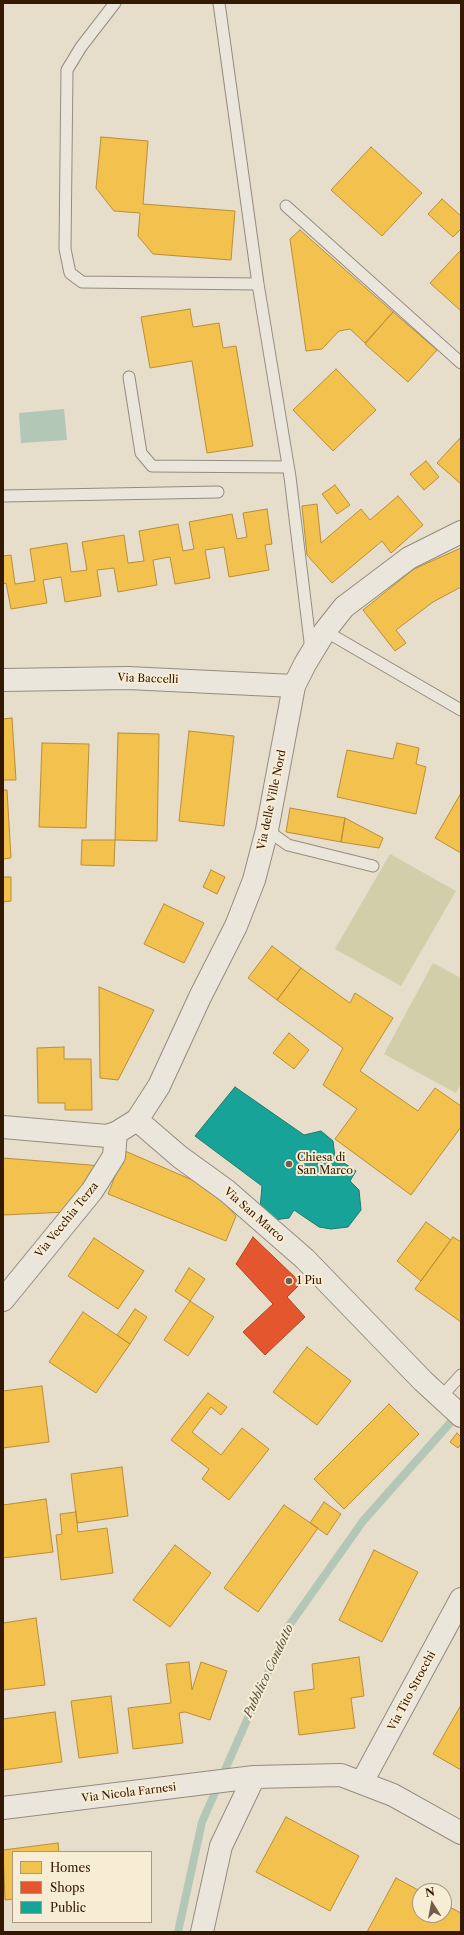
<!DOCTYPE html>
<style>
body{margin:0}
#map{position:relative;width:464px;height:1935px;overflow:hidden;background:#e6ddca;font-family:"Libre Caslon Text",serif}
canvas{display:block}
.frame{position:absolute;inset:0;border:4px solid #351802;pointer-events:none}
.legend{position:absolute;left:12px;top:1851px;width:140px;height:72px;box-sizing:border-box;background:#f7ecd4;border:1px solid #a99780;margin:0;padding:5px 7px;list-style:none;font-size:12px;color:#351802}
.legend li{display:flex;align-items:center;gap:8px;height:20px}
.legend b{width:20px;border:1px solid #a99780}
.north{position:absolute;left:412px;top:1883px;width:40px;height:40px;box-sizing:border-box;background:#f7ecd4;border:1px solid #a99780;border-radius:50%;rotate:349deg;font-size:11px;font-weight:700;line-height:16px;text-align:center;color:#351802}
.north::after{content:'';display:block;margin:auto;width:14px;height:18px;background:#735d48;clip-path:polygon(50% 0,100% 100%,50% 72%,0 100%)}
</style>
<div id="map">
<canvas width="464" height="1935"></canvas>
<div class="frame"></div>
<ul class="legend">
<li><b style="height:11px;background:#f2c14e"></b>Homes</li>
<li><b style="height:11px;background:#e4572e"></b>Shops</li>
<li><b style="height:11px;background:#17a398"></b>Public</li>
</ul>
<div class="north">N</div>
</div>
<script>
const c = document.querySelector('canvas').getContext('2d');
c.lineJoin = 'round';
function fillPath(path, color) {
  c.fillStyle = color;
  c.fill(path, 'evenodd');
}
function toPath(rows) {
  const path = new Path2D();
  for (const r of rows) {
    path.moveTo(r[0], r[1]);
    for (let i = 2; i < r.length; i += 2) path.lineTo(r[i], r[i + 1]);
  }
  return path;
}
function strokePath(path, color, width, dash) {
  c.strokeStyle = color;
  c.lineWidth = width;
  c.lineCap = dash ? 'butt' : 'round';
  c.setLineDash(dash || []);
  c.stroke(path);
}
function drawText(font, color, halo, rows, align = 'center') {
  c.font = font + ' "Libre Caslon Text",serif';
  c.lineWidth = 4;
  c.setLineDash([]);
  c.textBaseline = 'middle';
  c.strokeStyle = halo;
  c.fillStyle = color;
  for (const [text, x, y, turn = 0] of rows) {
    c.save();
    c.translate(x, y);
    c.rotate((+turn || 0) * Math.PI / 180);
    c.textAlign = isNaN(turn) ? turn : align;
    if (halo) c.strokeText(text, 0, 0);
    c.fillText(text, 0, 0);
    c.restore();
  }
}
const green = toPath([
 [390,854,456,891,401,986,335,949],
 [433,963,461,978,461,1084,456,1093,384,1054]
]);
const water = toPath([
 [64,409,67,440,21,443,19,413]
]);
const homes = toPath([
 [101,137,148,141,143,204,235,211,231,260,153,254,138,236,140,213,114,211,96,188,101,137],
 [371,147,422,193,382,236,331,190,371,147],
 [442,199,461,216,461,229,453,237,428,214,442,199],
 [300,230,393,312,365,343,350,329,339,331,322,349,306,351,290,239,300,230],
 [461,250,461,311,430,283,461,250],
 [190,309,193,327,219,323,223,348,236,346,253,446,207,453,192,361,150,368,141,317,190,309],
 [393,312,437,350,408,382,365,344,393,312],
 [336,369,376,410,333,451,293,410,336,369],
 [461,437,461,484,437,463,461,437],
 [426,461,439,477,424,490,410,474,426,461],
 [335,485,350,505,337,514,322,494,335,485],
 [398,496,423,525,391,553,382,541,332,583,307,555,302,506,317,504,321,543,361,509,370,520,398,496],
 [267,509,272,544,265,545,269,570,229,577,224,547,205,550,210,578,175,584,170,557,153,560,157,585,118,592,114,568,97,570,101,596,65,602,61,577,43,580,47,603,11,609,6,583,3,584,3,556,11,555,15,584,35,581,30,549,67,543,71,572,87,570,82,542,124,535,128,563,144,561,139,531,178,524,183,551,194,549,189,522,232,514,237,539,247,537,243,513,267,509],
 [461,548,461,587,433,602,396,630,406,643,395,651,363,610,414,569,461,548],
 [12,718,16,780,3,780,3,719,12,718],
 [189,731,234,736,224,826,179,821,189,731],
 [118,733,159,734,157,841,115,840,118,733],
 [42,743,89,744,86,828,39,827,42,743],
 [397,743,419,748,416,764,426,767,416,814,337,797,347,750,393,759,397,743],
 [3,790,7,790,11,858,3,859,3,790],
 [461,793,461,853,435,838,461,793],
 [290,808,345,818,341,842,286,832,290,808],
 [345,818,383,838,379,848,341,842,345,818],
 [82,840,115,840,114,866,81,865,82,840],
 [211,870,225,877,217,894,203,887,211,870],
 [3,877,11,877,11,901,3,902,3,877],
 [164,904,204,923,184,963,144,944,164,904],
 [272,946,301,968,277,1000,248,978,272,946],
 [301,968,350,1003,355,993,393,1018,360,1071,418,1111,435,1088,461,1106,461,1127,411,1195,335,1139,357,1109,323,1085,343,1048,277,1000,301,968],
 [99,987,154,1010,118,1080,100,1078,99,987],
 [289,1033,309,1050,294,1069,273,1053,289,1033],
 [64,1047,64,1059,91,1059,92,1110,65,1110,65,1103,38,1103,37,1048,64,1047],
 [125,1151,211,1188,236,1216,226,1241,108,1194,125,1151],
 [3,1158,90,1165,98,1166,67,1212,3,1215,3,1158],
 [426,1222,451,1240,421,1281,397,1261,426,1222],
 [453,1237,461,1242,461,1322,415,1289,453,1237],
 [94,1238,144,1271,118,1309,68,1276,94,1238],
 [189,1268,205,1279,190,1301,175,1291,189,1268],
 [190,1301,214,1317,188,1356,164,1340,190,1301],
 [135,1309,147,1317,130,1344,117,1335,135,1309],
 [83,1312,130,1344,96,1393,49,1362,83,1312],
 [307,1347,351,1381,317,1425,273,1392,307,1347],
 [42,1386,49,1442,3,1448,3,1391,42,1386],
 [208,1393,227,1407,221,1415,211,1407,192,1432,221,1455,242,1428,269,1449,229,1500,202,1479,209,1469,171,1440,208,1393],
 [389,1404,419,1434,344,1509,314,1479,389,1404],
 [457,1433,461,1437,461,1444,458,1448,450,1442,457,1433],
 [122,1467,128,1516,77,1523,71,1474,122,1467],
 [46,1499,53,1552,3,1558,3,1505,46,1499],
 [324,1502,341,1514,327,1535,310,1523,324,1502],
 [284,1505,318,1528,258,1612,224,1588,284,1505],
 [76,1512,78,1532,107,1528,113,1573,61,1580,56,1535,62,1534,60,1514,76,1512],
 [175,1545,211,1573,170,1627,133,1600,175,1545],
 [374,1550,418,1572,382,1642,339,1620,374,1550],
 [36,1618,45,1685,3,1690,3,1623,36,1618],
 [359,1657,364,1696,351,1698,355,1728,299,1735,294,1692,314,1689,312,1664,359,1657],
 [189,1662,192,1690,201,1662,227,1671,210,1720,185,1712,179,1713,183,1743,133,1749,128,1708,171,1703,166,1664,189,1662],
 [111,1696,118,1753,79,1758,71,1701,111,1696],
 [461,1705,461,1770,433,1754,461,1705],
 [55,1712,62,1762,3,1770,3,1719,55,1712],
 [286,1817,359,1856,330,1911,256,1872,286,1817],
 [58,1843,59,1852,13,1852,13,1899,5,1900,3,1850,58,1843],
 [396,1878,420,1891,420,1915,444,1915,444,1904,461,1913,461,1932,367,1932,396,1878]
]);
const shops = toPath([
 [253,1237,301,1283,287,1297,305,1317,265,1355,243,1332,273,1304,236,1264,253,1237]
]);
const public = toPath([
 [235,1087,304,1135,321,1131,333,1141,335,1157,356,1171,350,1181,359,1190,361,1210,348,1227,331,1229,319,1227,294,1210,289,1218,273,1220,260,1209,262,1186,195,1136,235,1087]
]);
const stream = toPath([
 [178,1932,202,1822,288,1627,363,1521,458,1414]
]);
const service = toPath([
 [115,3,81,47,67,70,65,249,70,273,82,282,258,284],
 [219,3,258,284,290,477,311,650],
 [286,206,461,363],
 [129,377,141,453,152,466,288,467],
 [3,496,218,492],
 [325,631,461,710],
 [267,830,288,845,373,866],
 [441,1397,461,1375]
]);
const minor = toPath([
 [3,680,128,678,294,686],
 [137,1120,180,1157,227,1191,305,1259,423,1381,461,1416],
 [3,1300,92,1191,114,1156,116,1133],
 [362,1782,461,1599],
 [3,1808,254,1777,341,1775,393,1795,461,1833],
 [202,1932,221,1846,254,1777]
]);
const tertiary = toPath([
 [3,1127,107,1136,116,1133,137,1120,159,1086,200,997,236,926,254,880,267,830,294,686,305,664,325,631,344,607,409,558,461,532]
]);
const markers = [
 [289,1164,4,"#735d48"],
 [289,1281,4,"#735d48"]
];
const streetNames = [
 ["Via Baccelli",148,679,2],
 ["Via delle Ville Nord",272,800,-78],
 ["Via San Marco",254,1215,41],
 ["Via Vecchia Terza",67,1220,-51],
 ["Via Tito Strocchi",412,1691,-62],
 ["Via Nicola Farnesi",129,1793,-7]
];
const poiNames = [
 ["Chiesa di",297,1158],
 ["San Marco",297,1171],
 ["1 Piu",297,1281]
];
const waterNames = [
 ["Pubblico Condotto",269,1671,-65]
];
fillPath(green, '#d1cea9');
fillPath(water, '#b2c7b6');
fillPath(homes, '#f2c14e');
strokePath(homes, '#b98e37', 1);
fillPath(shops, '#e4572e');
strokePath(shops, '#b04421', 1);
fillPath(public, '#17a398');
strokePath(public, '#20796b', 1);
strokePath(stream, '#b2c7b6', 8);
strokePath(service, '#958c7f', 13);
strokePath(minor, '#958c7f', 24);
strokePath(tertiary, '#958c7f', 24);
strokePath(service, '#ebe6dc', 11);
strokePath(minor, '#ebe6dc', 22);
strokePath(tertiary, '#ebe6dc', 22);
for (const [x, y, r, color] of markers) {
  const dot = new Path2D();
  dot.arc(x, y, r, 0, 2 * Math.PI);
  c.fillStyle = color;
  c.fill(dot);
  strokePath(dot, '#f7ecd4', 1.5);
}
drawText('11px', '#351802', '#f7ecd4', streetNames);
drawText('11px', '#351802', '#f7ecd4', poiNames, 'left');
drawText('italic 12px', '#59523e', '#f7ecd4', waterNames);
</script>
